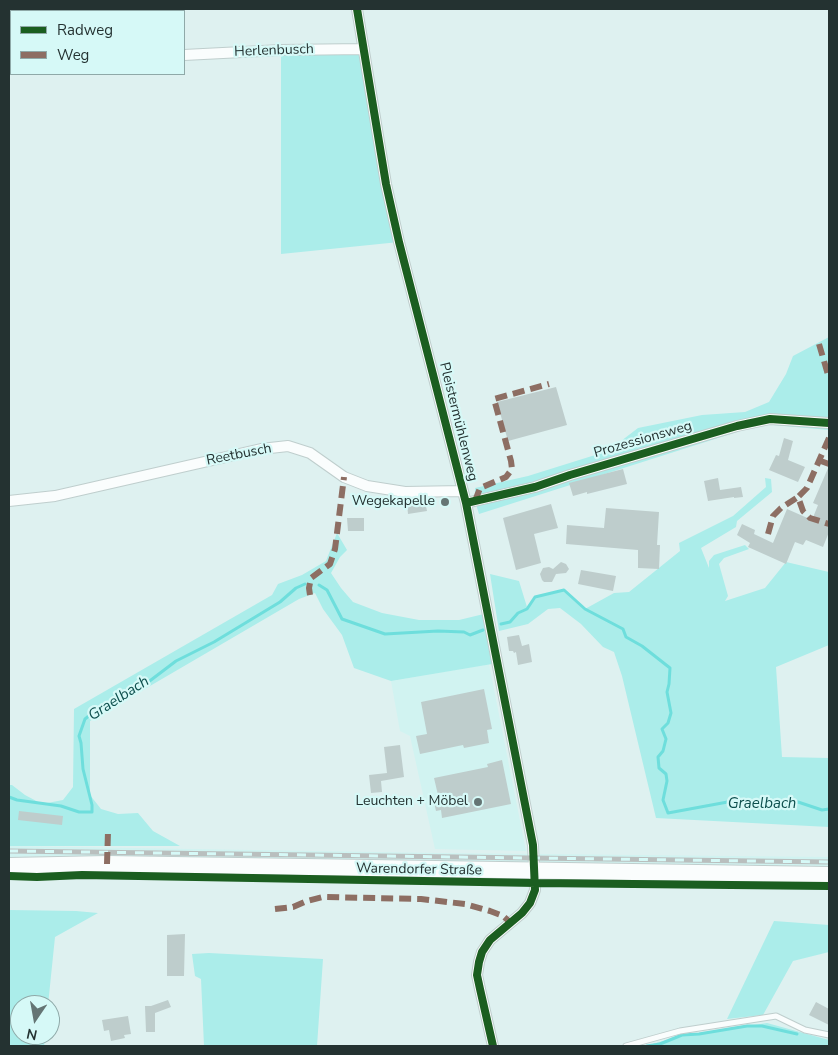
<!DOCTYPE html>
<meta charset="utf-8">
<style>
body{margin:0}
#map{position:relative;width:838px;height:1055px;overflow:hidden;background:#def1f0;font-family:"Nunito Sans",sans-serif}
canvas{display:block}
.frame{position:absolute;inset:0;border:10px solid #243231;pointer-events:none}
.legend{position:absolute;left:10px;top:10px;width:175px;height:65px;box-sizing:border-box;background:#d6f9f7;border:1px solid #8fa9a8;margin:0;padding:6px 9px;list-style:none;font-size:15px;color:#243231}
.legend li{display:flex;align-items:center;gap:10px;height:25px}
.legend b{width:25px;border:1px solid #8fa9a8}
.north{position:absolute;left:10px;top:995px;width:50px;height:50px;box-sizing:border-box;background:#d6f9f7;border:1px solid #8fa9a8;border-radius:50%;rotate:192deg;font-size:14px;font-weight:700;line-height:20px;text-align:center;color:#243231}
.north::after{content:'';display:block;margin:auto;width:18px;height:22px;background:#657574;clip-path:polygon(50% 0,100% 100%,50% 72%,0 100%)}
</style>
<div id="map">
<canvas width="838" height="1055"></canvas>
<div class="frame"></div>
<ul class="legend">
<li><b style="height:6px;background:#1b5e20"></b>Radweg</li>
<li><b style="height:6px;background:#8d6e63"></b>Weg</li>
</ul>
<div class="north">N</div>
</div>
<script>
const c = document.querySelector('canvas').getContext('2d');
c.lineJoin = 'round';
function fillPath(path, color) {
  c.fillStyle = color;
  c.fill(path, 'evenodd');
}
function toPath(rows) {
  const path = new Path2D();
  for (const r of rows) {
    path.moveTo(r[0], r[1]);
    for (let i = 2; i < r.length; i += 2) path.lineTo(r[i], r[i + 1]);
  }
  return path;
}
function strokePath(path, color, width, dash) {
  c.strokeStyle = color;
  c.lineWidth = width;
  c.lineCap = dash ? 'butt' : 'round';
  c.setLineDash(dash || []);
  c.stroke(path);
}
function drawText(font, color, halo, rows, align = 'center') {
  c.font = font + ' "Nunito Sans",sans-serif';
  c.lineWidth = 4.5;
  c.setLineDash([]);
  c.textBaseline = 'middle';
  c.strokeStyle = halo;
  c.fillStyle = color;
  for (const [text, x, y, turn = 0] of rows) {
    c.save();
    c.translate(x, y);
    c.rotate((+turn || 0) * Math.PI / 180);
    c.textAlign = isNaN(turn) ? turn : align;
    if (halo) c.strokeText(text, 0, 0);
    c.fillText(text, 0, 0);
    c.restore();
  }
}
const built = toPath([
 [489,664,526,851,435,849,410,736,400,731,391,681],
 [9,846,436,853,829,857,829,866,451,861,441,862,62,856,9,857]
]);
const green = toPath([
 [364,49,399,242,281,254,281,50],
 [829,337,829,430,762,424,479,514,475,501,475,488,528,476,608,451,638,428,702,415,745,412,769,402,786,374,793,356],
 [765,478,771,479,772,492,737,521,736,527,701,548,709,568,709,561,714,555,745,545,749,549,724,558,719,564,728,596,725,601,765,588,786,562,829,572,829,645,776,667,782,757,829,758,829,827,656,818,622,676,614,652,603,647,581,624,560,608,548,609,528,624,499,631,490,574,519,581,527,607,535,597,564,590,585,609,614,593,629,592,680,551,679,543,733,516,766,487],
 [337,533,347,550,340,557,331,573,341,588,353,602,382,613,419,620,459,620,488,613,498,663,391,681,354,668,342,635,323,609,315,593,299,599,90,721,90,795,101,809,118,814,138,813,153,831,180,846,9,846,9,785,12,785,25,795,42,804,63,800,73,787,74,709,272,595,278,584,302,575,326,561],
 [9,910,76,911,98,913,55,937,48,1005,20,1005,20,1035,46,1035,44,1046,9,1046],
 [774,921,829,925,829,952,793,961,763,1015,727,1019],
 [209,953,323,959,317,1046,204,1046,201,979,195,976,192,954],
 [767,1023,829,1040,829,1046,646,1046,676,1037]
]);
const stream = toPath([
 [319,585,327,590,342,619,385,634,438,631,464,632,470,635,483,630],
 [501,624,510,622,518,613,527,609,535,597,564,590,585,609,623,629,626,637,642,646,670,668,669,684,667,692,671,713,668,723,662,729,666,739,663,751,658,757,659,768,666,774,667,781,663,800,668,813,733,801,749,805,788,805,798,802,822,810,829,809],
 [9,797,17,800,61,806,79,812,92,812,92,805,83,769,81,743,79,736,85,719,95,711,147,683,176,661,214,642,280,602,296,588,305,584],
 [647,1046,660,1044,682,1035,699,1034,747,1026,762,1026,797,1034]
]);
const building = toPath([
 [556,387,567,425,508,441,497,402],
 [784,438,793,441,788,460,805,467,798,482,769,470,776,455,779,456],
 [829,466,829,532,823,547,806,540,803,545,795,542,786,564,748,547,750,543,737,535,742,524,755,530,754,534,773,543,787,509,812,520,818,505,813,503],
 [623,469,627,484,587,494,587,492,573,496,569,483],
 [718,478,720,490,741,487,743,497,734,498,734,497,708,501,704,481],
 [425,501,427,511,408,514,407,504],
 [551,504,558,528,534,534,541,563,516,570,503,518],
 [606,508,659,512,657,545,660,545,659,569,638,568,638,550,566,544,567,525,604,528],
 [347,518,364,518,364,531,348,531],
 [561,562,566,564,569,569,566,573,556,574,552,582,544,582,542,580,540,574,543,568,549,567,553,569],
 [581,570,616,576,613,591,578,584],
 [519,635,522,646,529,644,532,662,518,665,516,652,514,653,513,651,509,651,507,637],
 [484,689,492,729,487,730,489,743,464,748,463,745,420,754,416,736,427,734,421,702],
 [400,745,404,777,381,781,382,792,371,793,369,775,387,773,384,747],
 [502,760,511,804,442,818,441,810,436,811,433,798,437,797,438,795,434,778,488,767,487,764],
 [19,811,63,816,62,825,18,820],
 [185,934,184,976,167,976,167,935],
 [168,1000,171,1007,155,1013,155,1032,146,1032,145,1006,151,1006],
 [816,1002,829,1009,829,1025,809,1015],
 [128,1016,131,1034,124,1035,125,1038,111,1041,109,1030,104,1031,102,1020]
]);
const lane = toPath([
 [626,1046,680,1031,776,1016,805,1030,829,1035]
]);
const street = toPath([
 [357,9,386,184,399,242,466,503,533,845,535,890,530,903,522,913,490,940,482,952,479,962,477,975,480,989,493,1046],
 [184,55,281,50,364,49],
 [9,65,11,64],
 [9,501,55,496,261,449,288,446,310,453,344,477,367,486,405,492,463,491],
 [466,503,535,487,570,475,737,426,770,419,829,423]
]);
const primary = toPath([
 [9,866,107,864,829,875]
]);
const rail = toPath([
 [9,851,829,862]
]);
const quiet = toPath([
 [819,344,829,378],
 [829,438,807,488,798,497,803,511,810,518,829,524],
 [818,460,829,464],
 [475,501,480,488,506,477,512,469,511,461,494,399,549,384],
 [768,534,773,516,781,508,798,497],
 [310,595,309,588,311,578,330,564,335,549,344,477],
 [107,864,108,832],
 [275,909,293,907,307,901,323,897,421,899,465,904,490,911,503,916,511,923]
]);
const cycleway = toPath([
 [357,9,386,184,399,242,466,503,533,845,535,890,530,903,522,913,490,940,482,952,479,962,477,975,480,989,493,1046],
 [466,503,535,487,570,475,737,426,770,419,829,423],
 [9,876,37,877,82,875,536,883,829,886]
]);
const markers = [
 [445,502,5,"#657574"],
 [478,802,5,"#657574"]
];
const streetNames = [
 ["Herlenbusch",274,51,-2],
 ["Pleistermühlenweg",458,422,76],
 ["Prozessionsweg",643,440,-16],
 ["Reetbusch",239,455,-11],
 ["Warendorfer Straße",419,870,1]
];
const poiNames = [
 ["Wegekapelle",435,502],
 ["Leuchten + Möbel",468,802]
];
const waterNames = [
 ["Graelbach",119,699,-33],
 ["Graelbach",762,804]
];
fillPath(built, '#d1f3f1');
fillPath(green, '#abedea');
strokePath(stream, '#6ededc', 3);
fillPath(building, '#becdcc');
strokePath(lane, '#bfcecd', 7);
strokePath(street, '#bfcecd', 12);
strokePath(primary, '#bfcecd', 18);
strokePath(lane, '#fafdfd', 5);
strokePath(street, '#fafdfd', 10);
strokePath(primary, '#fafdfd', 16);
strokePath(rail, '#b9bfbe', 5);
strokePath(rail, '#d6f9f7', 3, [9]);
strokePath(quiet, '#8d6e63', 6, [12, 6]);
strokePath(cycleway, '#1b5e20', 8);
for (const [x, y, r, color] of markers) {
  const dot = new Path2D();
  dot.arc(x, y, r, 0, 2 * Math.PI);
  c.fillStyle = color;
  c.fill(dot);
  strokePath(dot, '#d6f9f7', 2);
}
drawText('14px', '#243231', '#d6f9f7', streetNames);
drawText('14px', '#243231', '#d6f9f7', poiNames, 'right');
drawText('italic 15px', '#0d4f4d', '#d6f9f7', waterNames);
</script>
